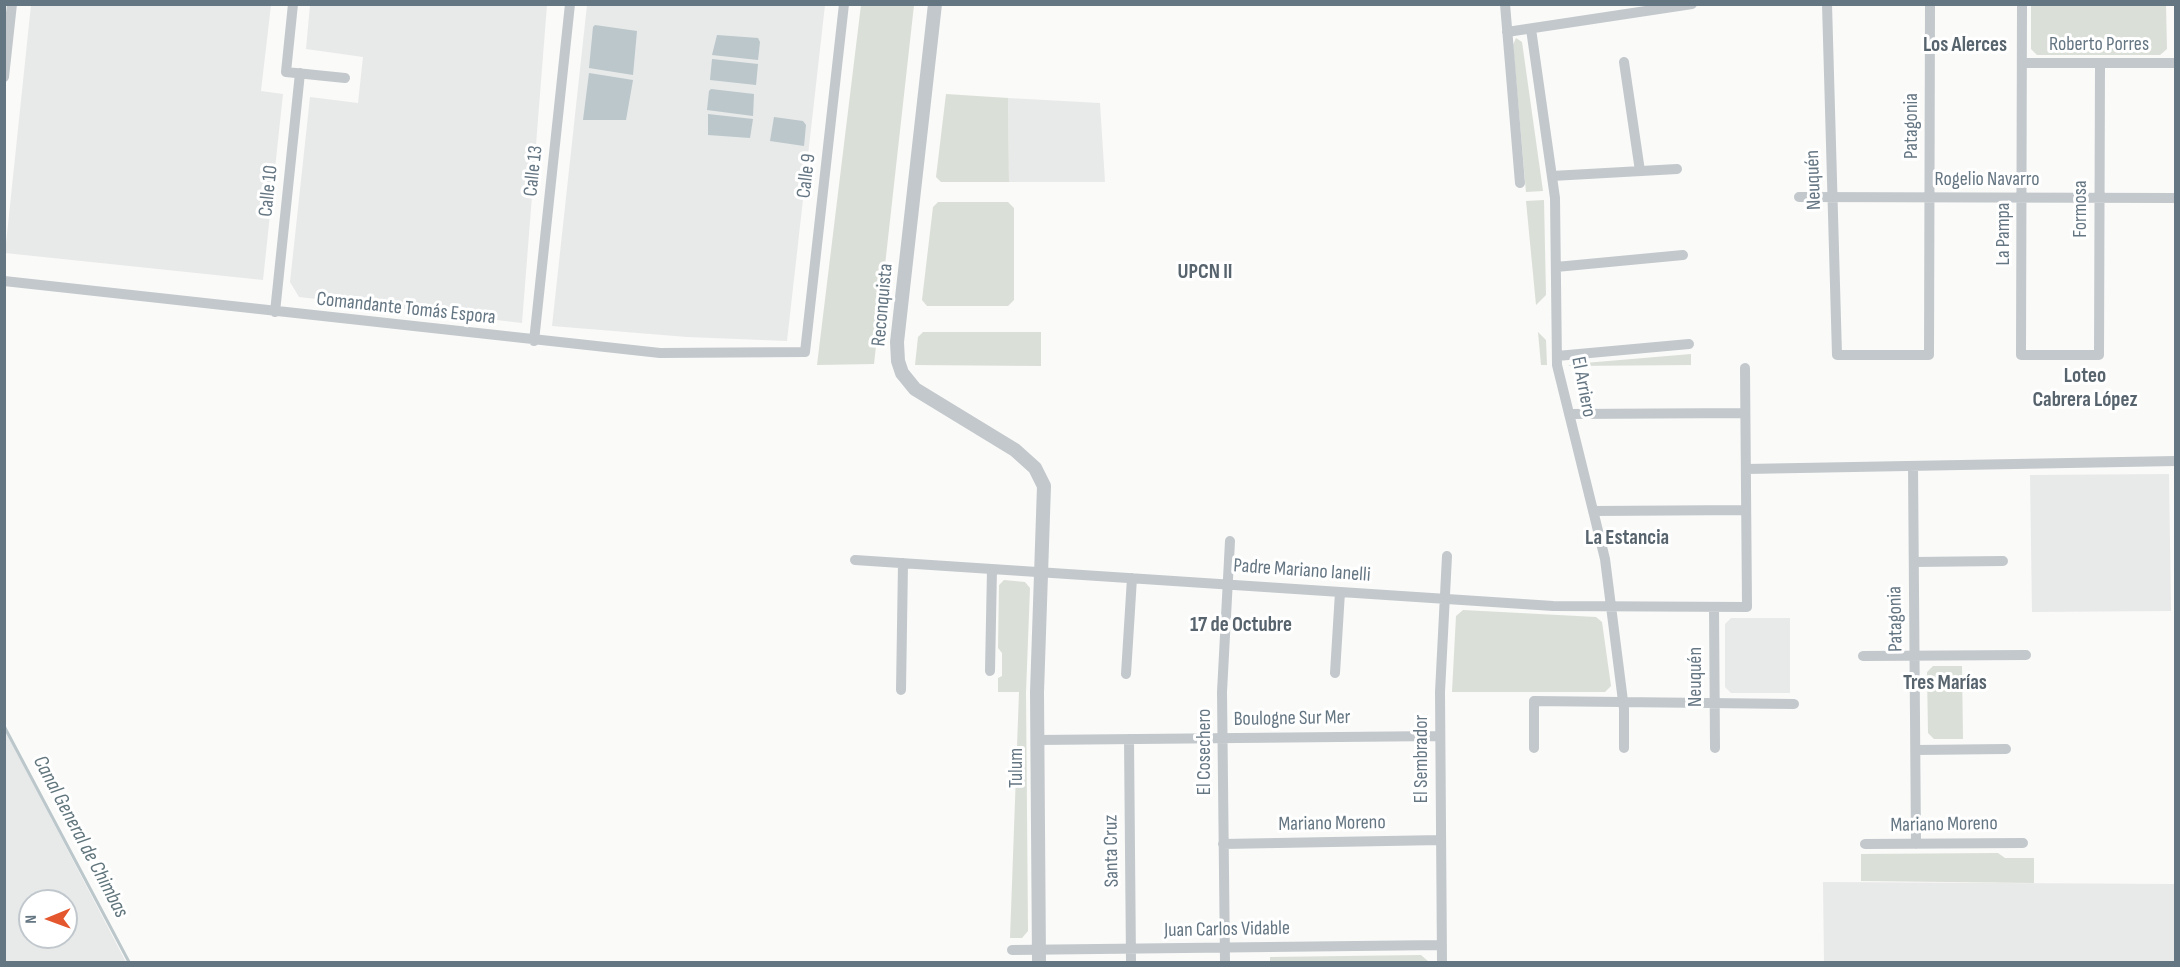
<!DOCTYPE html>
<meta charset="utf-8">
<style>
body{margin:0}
#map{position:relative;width:2180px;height:967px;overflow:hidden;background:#fafaf8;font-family:"Sofia Sans Condensed",sans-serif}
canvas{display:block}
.frame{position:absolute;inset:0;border:6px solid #657683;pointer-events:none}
.north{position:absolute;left:18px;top:889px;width:60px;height:60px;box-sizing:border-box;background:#fff;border:2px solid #c1c8cd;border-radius:50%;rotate:269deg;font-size:16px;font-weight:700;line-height:24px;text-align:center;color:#657683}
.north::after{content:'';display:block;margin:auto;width:21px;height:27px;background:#e4572e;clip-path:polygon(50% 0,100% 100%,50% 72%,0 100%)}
</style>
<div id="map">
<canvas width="2180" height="967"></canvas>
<div class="frame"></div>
<div class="north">N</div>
</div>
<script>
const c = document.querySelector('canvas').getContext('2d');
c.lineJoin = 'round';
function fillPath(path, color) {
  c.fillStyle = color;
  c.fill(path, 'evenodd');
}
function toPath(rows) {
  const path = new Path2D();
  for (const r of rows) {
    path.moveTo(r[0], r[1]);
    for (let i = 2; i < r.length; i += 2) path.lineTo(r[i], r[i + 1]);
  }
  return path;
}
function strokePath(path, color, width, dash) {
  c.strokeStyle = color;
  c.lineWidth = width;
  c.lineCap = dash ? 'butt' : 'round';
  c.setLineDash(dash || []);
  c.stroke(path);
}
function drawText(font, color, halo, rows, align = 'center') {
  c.font = font + ' "Sofia Sans Condensed",sans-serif';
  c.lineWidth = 6;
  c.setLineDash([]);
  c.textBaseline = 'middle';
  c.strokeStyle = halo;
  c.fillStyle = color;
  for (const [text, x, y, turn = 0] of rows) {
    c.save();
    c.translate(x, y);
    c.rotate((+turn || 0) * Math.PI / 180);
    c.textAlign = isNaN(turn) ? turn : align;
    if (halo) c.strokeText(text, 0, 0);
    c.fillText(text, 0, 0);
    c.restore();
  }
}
const built = toPath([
 [31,5,271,5,261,91,283,94,263,280,5,253],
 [310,5,547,5,522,323,299,297,290,282,310,97,358,103,363,57,306,49],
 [587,5,825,5,787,341,687,337,552,326],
 [1008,98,1100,103,1105,182,1009,182],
 [2169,474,2171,611,2032,612,2030,475],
 [1731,618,1790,618,1790,693,1731,693,1725,687,1725,624],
 [4,730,5,730,126,962,5,962],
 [30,901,66,901,66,937,30,937],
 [1823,882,2174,884,2175,962,1824,962]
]);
const green = toPath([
 [861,5,914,5,874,364,817,365],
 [2031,5,2166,5,2167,49,2160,55,2037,55,2031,49],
 [1516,38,1522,42,1543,191,1526,192,1513,45],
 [946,94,1008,98,1009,182,941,182,936,177],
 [1544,200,1546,295,1536,305,1526,201],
 [938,202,1008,202,1014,208,1014,300,1008,306,927,306,922,300,933,207],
 [923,332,1041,332,1041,366,915,365,918,337],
 [1538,332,1546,340,1547,365,1541,365],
 [1691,354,1691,365,1568,366,1573,364],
 [1004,580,1025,582,1030,588,1026,692,1028,931,1022,938,1010,938,1019,692,998,692,998,678,1002,676,1002,653,998,648,999,585],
 [1463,610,1596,617,1602,622,1611,686,1605,692,1452,692,1456,616],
 [1933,666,1962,666,1963,739,1934,739,1928,733,1927,672],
 [1998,853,2005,858,2034,858,2034,883,1861,881,1861,854],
 [1421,955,1429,962,1270,962,1270,957]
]);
const water = toPath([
 [595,25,637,31,633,75,589,68,593,27],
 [717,35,758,38,760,42,758,60,712,55],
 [712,59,758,64,756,85,710,80],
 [589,73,633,80,626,120,583,120],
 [711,89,754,94,753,116,707,110,709,91],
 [708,114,753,119,750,138,708,135],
 [774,117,803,121,806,125,804,146,770,141]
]);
const stream = toPath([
 [4,726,129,962]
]);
const minor = toPath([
 [293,4,286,72,345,78],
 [1505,4,1520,183],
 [1827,4,1837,355,1929,355,1930,4],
 [2022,4,2021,355,2099,355,2100,63],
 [1531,29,1555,198,1557,365,1605,559,1624,709,1624,748],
 [1507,32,1692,4],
 [1624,62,1640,171],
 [2022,63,2176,63],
 [4,77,12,4],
 [1552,176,1677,169],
 [1799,197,2176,198],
 [1556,267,1683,255],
 [4,281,660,353,805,352,844,4],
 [275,312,300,73],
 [534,341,570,4],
 [1557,356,1689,344],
 [1569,414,1745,413],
 [1913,466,1916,844],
 [1746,469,2176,461],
 [1593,511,1746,510],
 [855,560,1553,606,1747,607,1745,368],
 [1914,562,2003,561],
 [1714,607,1715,748],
 [1863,656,2026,655],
 [990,671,992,569],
 [1335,673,1340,592],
 [1126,674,1132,578],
 [901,690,903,563],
 [1129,739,1131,962],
 [1037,740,1440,736],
 [1534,748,1534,701,1794,704],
 [1916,750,2006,749],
 [1223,844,1441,840],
 [1865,844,2023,843],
 [1012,950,1442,945],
 [1225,962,1222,692,1230,541],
 [1442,962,1440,692,1447,556]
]);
const tertiary = toPath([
 [935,4,897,342,898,361,902,373,915,389,1015,450,1035,468,1044,486,1037,692,1039,962]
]);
const streetNames = [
 ["Roberto Porres",2099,45],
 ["Patagonia",1912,126,-90],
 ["Calle 13",534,171,-84],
 ["Calle 9",807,176,-83],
 ["Neuquén",1814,180,-92],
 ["Rogelio Navarro",1987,180],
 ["Calle 10",269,191,-84],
 ["Formosa",2081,209,-90],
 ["La Pampa",2004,234,-90],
 ["Reconquista",883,305,-85],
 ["Comandante Tomás Espora",406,309,6],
 ["El Arriero",1583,387,79],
 ["Padre Mariano Ianelli",1302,571,4],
 ["Patagonia",1896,619,-91],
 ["Neuquén",1696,677,-90],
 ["Boulogne Sur Mer",1292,719,-1],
 ["El Cosechero",1205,752,-90],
 ["El Sembrador",1422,759,-90],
 ["Tulum",1017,768,-90],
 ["Mariano Moreno",1332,824,-1],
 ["Mariano Moreno",1944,825,-1],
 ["Santa Cruz",1112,851,-91],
 ["Juan Carlos Vidable",1227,930,-1]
];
const neighbourhoodNames = [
 ["Los Alerces",1965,46],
 ["UPCN II",1205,273],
 ["Loteo",2085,377],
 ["Cabrera López",2085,401],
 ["La Estancia",1627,539],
 ["17 de Octubre",1241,626],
 ["Tres Marías",1945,684]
];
const waterNames = [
 ["Canal General de Chimbas",80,837,62]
];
fillPath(built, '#e8e9e9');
fillPath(green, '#dadfd7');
fillPath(water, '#bbc7cb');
strokePath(stream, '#bbc7cb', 3);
strokePath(minor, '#c3c8cc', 10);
strokePath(tertiary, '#c3c8cc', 14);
drawText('20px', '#657683', '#fff', streetNames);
drawText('bold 21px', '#57646e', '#fff', neighbourhoodNames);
drawText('italic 21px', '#60757c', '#fff', waterNames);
</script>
